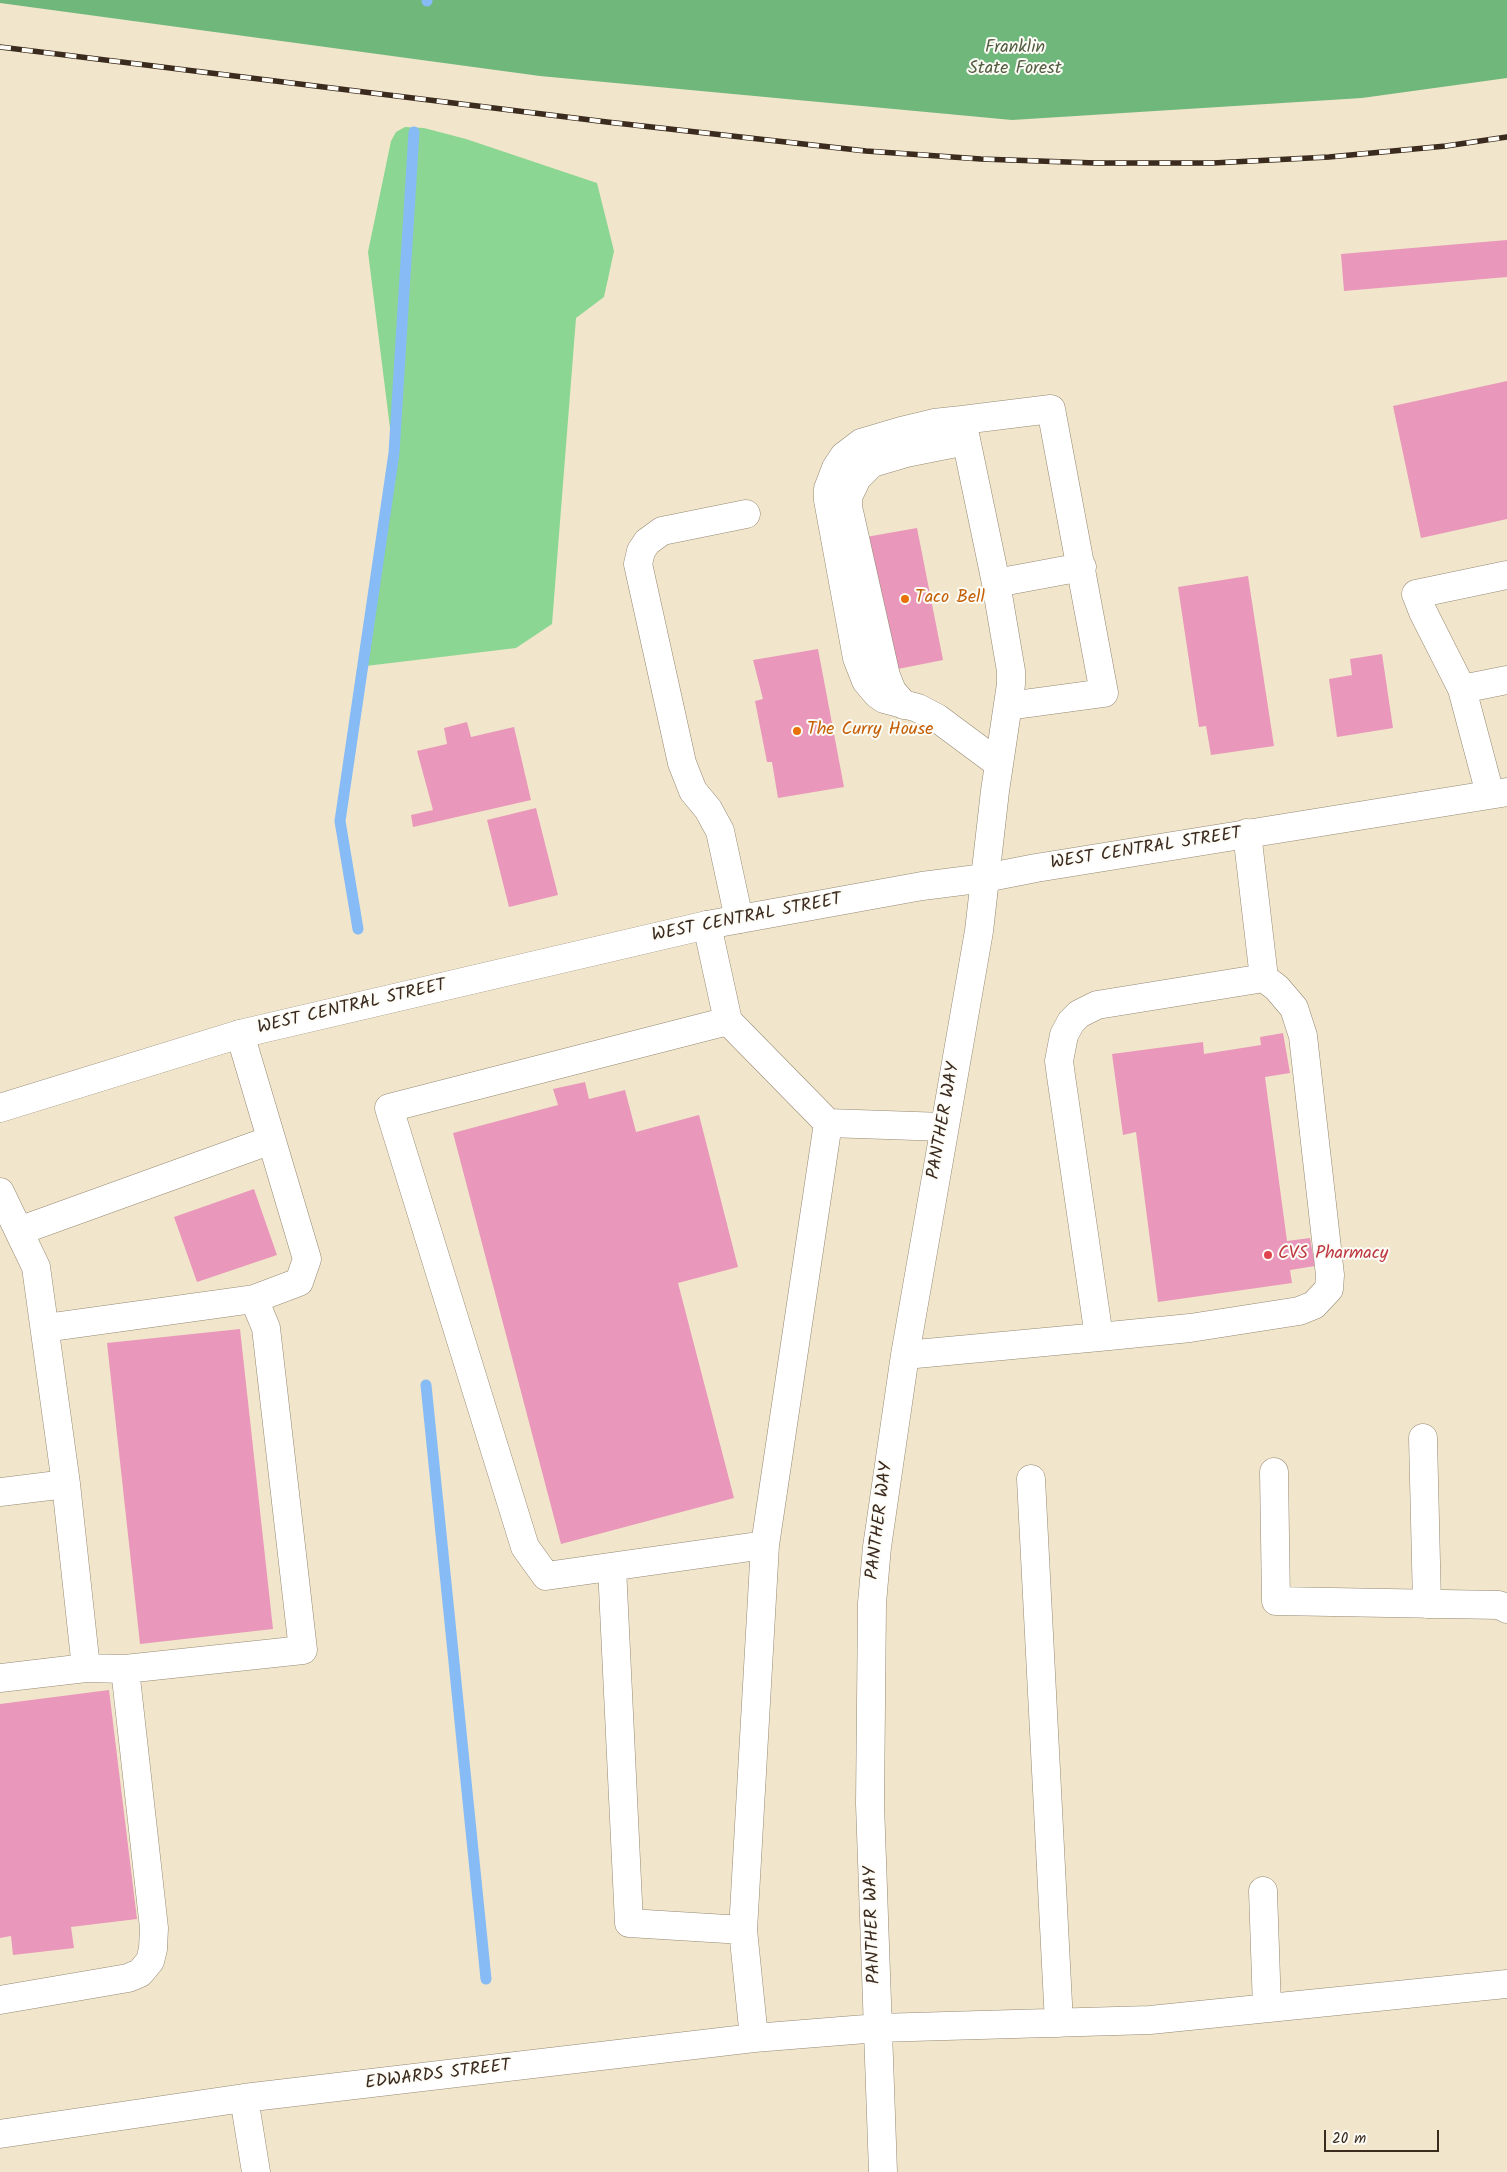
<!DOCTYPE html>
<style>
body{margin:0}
#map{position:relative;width:1507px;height:2172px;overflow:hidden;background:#f1e6cb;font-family:Kalam,sans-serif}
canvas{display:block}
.scale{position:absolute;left:1324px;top:2130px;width:115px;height:22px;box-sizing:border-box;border:2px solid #3b2a1e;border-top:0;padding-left:6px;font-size:15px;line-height:18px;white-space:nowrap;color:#3b2a1e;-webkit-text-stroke:4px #fdfcf7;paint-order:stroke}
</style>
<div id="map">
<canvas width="1507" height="2172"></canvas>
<div class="scale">20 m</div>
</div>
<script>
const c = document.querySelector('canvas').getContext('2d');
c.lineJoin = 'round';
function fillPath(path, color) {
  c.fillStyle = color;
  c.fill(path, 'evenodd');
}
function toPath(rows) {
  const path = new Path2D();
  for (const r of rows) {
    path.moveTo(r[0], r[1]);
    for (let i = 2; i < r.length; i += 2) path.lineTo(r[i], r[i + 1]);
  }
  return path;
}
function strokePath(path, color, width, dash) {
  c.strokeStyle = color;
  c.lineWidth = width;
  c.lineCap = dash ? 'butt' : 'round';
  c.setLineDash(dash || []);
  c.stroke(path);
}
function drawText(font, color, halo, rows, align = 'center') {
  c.font = font + ' Kalam,sans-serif';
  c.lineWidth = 4;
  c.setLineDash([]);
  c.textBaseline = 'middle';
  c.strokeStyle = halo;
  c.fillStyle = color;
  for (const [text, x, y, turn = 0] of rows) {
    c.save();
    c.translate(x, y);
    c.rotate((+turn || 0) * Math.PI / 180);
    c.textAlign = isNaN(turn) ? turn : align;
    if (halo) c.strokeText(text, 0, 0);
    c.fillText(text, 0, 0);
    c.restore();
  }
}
const green = toPath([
 [405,127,424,128,466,139,597,183,614,251,604,297,576,318,552,624,516,648,366,666,379,544,395,468,368,252,391,141,396,132]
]);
const forest = toPath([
 [0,0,1507,0,1507,78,1362,98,1012,120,540,76,0,3]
]);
const stream = toPath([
 [427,1,427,0],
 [358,929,340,821,394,453,414,132],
 [426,1385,486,1979]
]);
const building = toPath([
 [1507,240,1507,277,1344,291,1341,254],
 [1507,381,1507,519,1421,538,1393,406],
 [917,528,943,660,893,670,866,537],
 [1248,576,1274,746,1211,755,1206,726,1199,727,1178,587],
 [818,649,844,787,778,798,772,762,767,762,755,701,763,699,753,660],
 [1382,654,1393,728,1337,737,1329,679,1352,675,1350,659],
 [467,722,471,737,514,727,531,800,413,827,411,815,433,810,417,751,447,744,444,728],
 [536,808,558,895,509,907,487,820],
 [1283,1033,1290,1073,1265,1077,1287,1241,1310,1238,1315,1266,1290,1270,1292,1283,1158,1302,1136,1132,1123,1135,1112,1054,1203,1042,1204,1054,1261,1045,1260,1037],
 [585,1082,589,1099,625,1090,636,1132,699,1115,738,1267,678,1283,734,1498,561,1544,453,1133,558,1105,553,1089],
 [254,1189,277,1255,197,1282,174,1217],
 [240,1329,273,1629,140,1644,107,1343],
 [109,1690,137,1919,71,1927,74,1948,13,1955,11,1936,0,1938,0,1704]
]);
const minor = toPath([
 [962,420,934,423,905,430,861,443,844,456,836,468,828,489,828,500,857,658,866,681,877,694,884,699,918,708,937,718,999,764],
 [996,583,1082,567],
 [1462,689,1507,680],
 [904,705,892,691,886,676,848,507,848,497,857,478,872,463,906,453,966,441],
 [1490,794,1462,689,1423,612,1416,594,1507,575],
 [739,919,720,831,708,809,693,791,682,763,638,564,641,551,647,542,662,531,746,514],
 [707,925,728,1021],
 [828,1123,728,1021,389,1108,525,1547,546,1576,765,1545,828,1123,944,1127],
 [0,1192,36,1267,66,1484,0,1492],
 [19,1231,271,1140],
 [45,1328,254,1299,299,1282,307,1259,240,1034],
 [1099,1337,1190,1328,1299,1311,1314,1305,1329,1289,1330,1275,1303,1036,1294,1008,1277,988,1264,978],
 [905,1355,1099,1337,1061,1076,1059,1061,1064,1035,1071,1022,1079,1014,1097,1005,1264,978,1247,833],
 [1423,1438,1427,1604],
 [1274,1472,1276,1601,1499,1605,1507,1609],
 [1031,1479,1059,2023],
 [66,1484,86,1668,125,1669],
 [612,1567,629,1923,743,1930,765,1545],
 [0,1678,86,1668],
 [1263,1891,1267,2008],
 [743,1930,754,2038],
 [0,2000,128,1978,140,1973,150,1961,153,1949,154,1928,125,1669,303,1650,266,1328,254,1299],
 [244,2098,256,2172],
 [0,2134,244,2098,754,2038,878,2028,1150,2020,1507,1984],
 [883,2172,870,1804,872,1603,877,1547,905,1355,979,931,995,791,1011,684,1011,671,996,583,962,420,1051,409,1104,693,1008,706]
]);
const major = toPath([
 [0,1108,240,1034,707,925,922,886,985,878,1036,868,1507,792]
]);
const rail = toPath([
 [0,47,607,122,866,151,981,159,1096,163,1213,163,1329,157,1446,146,1507,137]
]);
const markers = [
 [905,599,5,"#e8710a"],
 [797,731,5,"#e8710a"],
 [1268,1255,5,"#e0444e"]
];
const parkNames = [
 ["Franklin",1015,49],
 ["State Forest",1015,70]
];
const foodNames = [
 ["Taco Bell",915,599],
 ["The Curry House",807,731]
];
const streetNames = [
 ["WEST CENTRAL STREET",1146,850,-9],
 ["WEST CENTRAL STREET",747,919,-11],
 ["WEST CENTRAL STREET",352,1008,-13],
 ["PANTHER WAY",945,1121,-80],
 ["PANTHER WAY",881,1521,-83],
 ["PANTHER WAY",874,1925,-92],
 ["EDWARDS STREET",438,2076,-7]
];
const healthNames = [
 ["CVS Pharmacy",1278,1255]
];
fillPath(green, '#8bd692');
fillPath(forest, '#70b77c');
strokePath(stream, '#86bbf5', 11);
fillPath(building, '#e997ba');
strokePath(minor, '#968874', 29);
strokePath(major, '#968874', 29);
strokePath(minor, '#fff', 28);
strokePath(major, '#fff', 28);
strokePath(rail, '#3b2a1e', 5.5);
strokePath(rail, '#fdfcf7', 4, [11]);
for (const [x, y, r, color] of markers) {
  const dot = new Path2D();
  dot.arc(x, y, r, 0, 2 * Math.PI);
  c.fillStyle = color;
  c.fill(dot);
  strokePath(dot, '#fdfcf7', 2);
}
drawText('18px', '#535e41', '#fdfcf7', parkNames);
drawText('18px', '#c56008', '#fdfcf7', foodNames, 'left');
drawText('18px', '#3b2a1e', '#fdfcf7', streetNames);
drawText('18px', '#be3a42', '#fdfcf7', healthNames, 'left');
</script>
